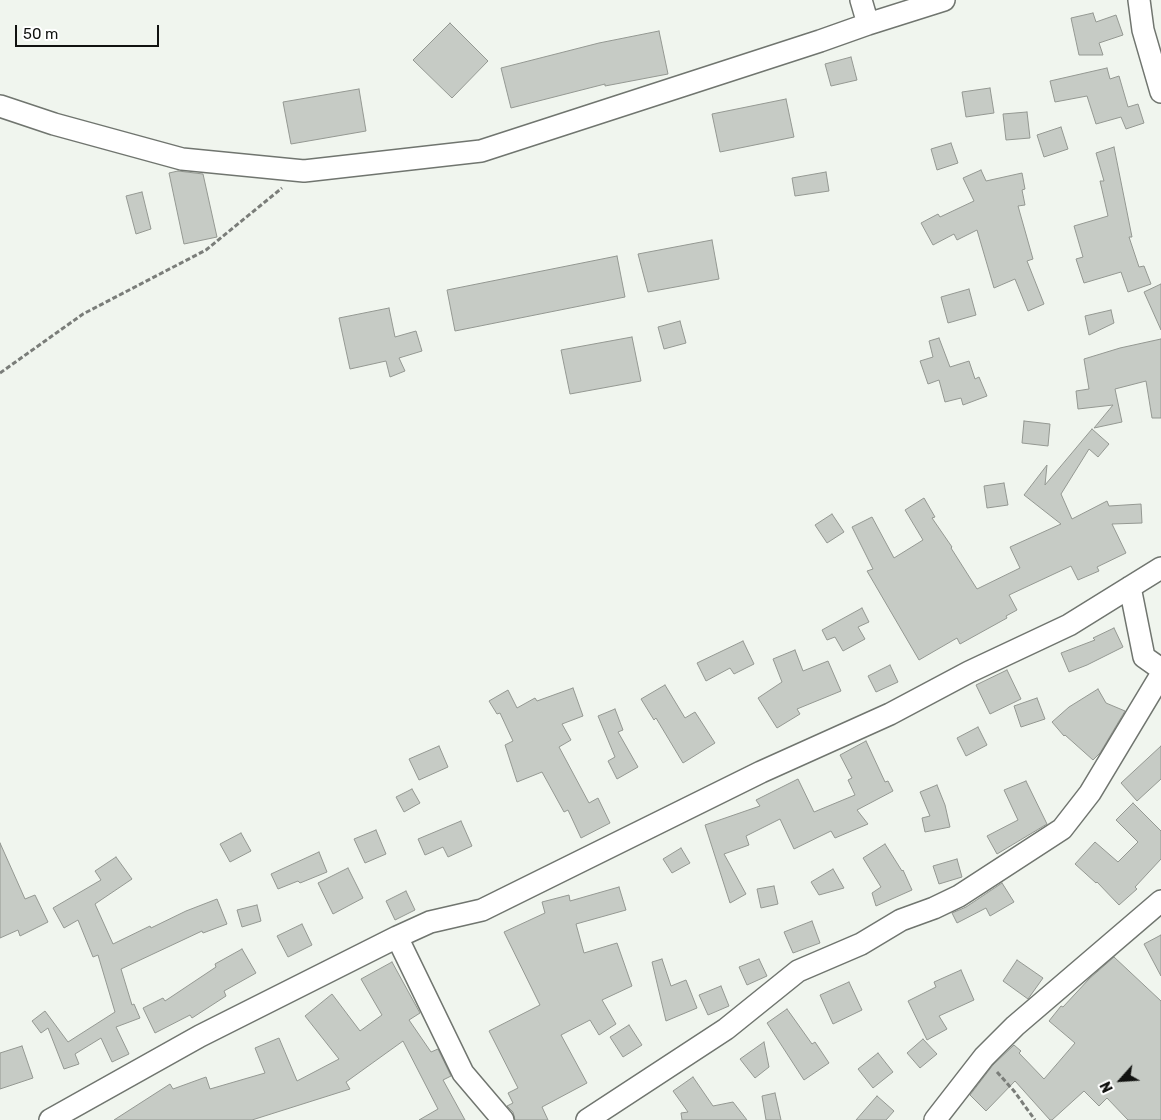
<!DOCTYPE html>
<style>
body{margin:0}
#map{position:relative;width:1161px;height:1120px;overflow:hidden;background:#f0f5ee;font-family:Rubik,sans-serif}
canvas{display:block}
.north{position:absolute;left:1096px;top:1055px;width:50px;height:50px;-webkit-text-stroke:4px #fff;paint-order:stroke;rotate:244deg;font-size:14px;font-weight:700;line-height:20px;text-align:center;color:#111210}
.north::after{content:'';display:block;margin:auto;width:18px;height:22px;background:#111210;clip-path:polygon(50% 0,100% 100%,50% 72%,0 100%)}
.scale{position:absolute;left:15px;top:25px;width:144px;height:22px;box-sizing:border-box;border:2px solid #111210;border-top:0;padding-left:6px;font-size:15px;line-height:18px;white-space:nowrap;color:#111210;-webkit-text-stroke:4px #fff;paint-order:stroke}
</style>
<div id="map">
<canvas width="1161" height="1120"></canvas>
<div class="north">N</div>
<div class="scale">50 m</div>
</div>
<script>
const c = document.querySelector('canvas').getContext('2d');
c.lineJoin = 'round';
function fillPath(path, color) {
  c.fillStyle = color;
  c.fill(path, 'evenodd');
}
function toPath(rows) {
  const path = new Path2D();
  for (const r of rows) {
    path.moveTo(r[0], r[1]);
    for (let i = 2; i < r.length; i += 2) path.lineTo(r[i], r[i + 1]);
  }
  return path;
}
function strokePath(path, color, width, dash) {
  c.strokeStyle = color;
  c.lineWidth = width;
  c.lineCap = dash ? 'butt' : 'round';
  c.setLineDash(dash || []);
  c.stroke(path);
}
const building = toPath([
 [1093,13,1096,22,1116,15,1123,35,1099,43,1103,55,1079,55,1071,18,1093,13],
 [450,23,488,61,452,98,413,60,450,23],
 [659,31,668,74,605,86,605,84,511,108,501,68,599,43,659,31],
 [851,57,857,80,831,86,825,64,851,57],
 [1107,68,1110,79,1119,76,1128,107,1138,104,1144,123,1126,129,1121,117,1096,124,1087,96,1055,102,1050,81,1107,68],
 [990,88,994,113,966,117,962,92,990,88],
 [359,89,366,131,291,144,283,102,359,89],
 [786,99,794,137,720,152,712,114,786,99],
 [1027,112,1030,138,1006,140,1003,114,1027,112],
 [1061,127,1068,149,1044,157,1037,135,1061,127],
 [951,143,958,163,937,170,931,149,951,143],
 [1114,147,1132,237,1129,237,1139,267,1144,266,1151,284,1128,292,1121,272,1084,283,1076,259,1083,257,1074,226,1108,216,1100,181,1104,181,1096,153,1114,147],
 [981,170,986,181,1022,173,1025,189,1022,190,1025,205,1018,206,1033,259,1027,261,1044,304,1028,311,1015,279,994,288,977,230,957,240,954,234,933,245,921,223,938,214,940,217,974,201,963,178,981,170],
 [178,171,203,174,217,237,184,244,169,173,178,171],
 [826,172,829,191,795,196,792,178,826,172],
 [142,192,151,229,136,234,126,196,142,192],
 [712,240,719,279,648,292,638,254,712,240],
 [617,256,625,297,455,331,447,290,617,256],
 [1161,284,1161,330,1144,292,1161,284],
 [969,289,976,315,948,323,941,297,969,289],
 [389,308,395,337,416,331,422,351,399,358,405,371,390,377,386,361,350,369,339,318,389,308],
 [1111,310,1114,323,1089,335,1085,316,1111,310],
 [680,321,686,343,664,349,658,327,680,321],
 [632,337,641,381,570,394,561,350,632,337],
 [939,338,950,367,969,361,975,379,979,377,987,396,963,405,961,398,945,402,939,380,928,384,920,361,933,357,929,341,939,338],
 [1161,339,1161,418,1152,418,1146,381,1115,389,1122,422,1094,428,1113,405,1078,409,1076,391,1089,389,1084,359,1120,348,1161,339],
 [1024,421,1050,424,1048,446,1022,443,1024,421],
 [1092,429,1109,444,1098,457,1089,449,1061,494,1072,519,1107,501,1109,506,1141,504,1142,523,1112,524,1126,553,1097,567,1099,571,1078,580,1071,566,1009,595,1017,610,1006,616,1007,618,960,644,957,638,919,660,867,571,873,569,852,527,872,517,894,558,923,540,905,510,924,498,935,517,932,518,952,547,951,548,977,589,1020,568,1010,547,1061,524,1024,495,1047,465,1045,485,1092,429],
 [1004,483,1008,505,987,508,984,486,1004,483],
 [832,514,844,532,827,543,815,525,832,514],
 [862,608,869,622,858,627,865,639,843,651,835,637,827,640,822,630,862,608],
 [1114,628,1123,647,1087,665,1069,672,1061,653,1095,640,1093,638,1114,628],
 [743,641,754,664,734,674,730,668,706,681,697,663,743,641],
 [795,650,803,671,828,661,841,691,797,709,800,714,777,728,758,698,782,682,773,659,795,650],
 [890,665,898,682,876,692,868,676,890,665],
 [1007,670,1021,699,990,714,976,685,1007,670],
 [665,685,685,718,695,712,715,743,683,763,656,718,654,720,641,699,665,685],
 [573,688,583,716,562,724,571,740,559,747,589,803,598,798,610,823,581,838,568,810,564,812,542,772,517,782,505,745,513,741,500,713,497,714,489,701,508,690,517,708,535,698,537,701,573,688],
 [1098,689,1106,703,1125,711,1100,753,1093,760,1065,735,1064,736,1052,722,1069,707,1098,689],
 [1037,698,1045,719,1021,727,1014,706,1037,698],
 [615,709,623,730,618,732,638,767,617,779,608,761,615,757,598,716,615,709],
 [978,727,987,745,966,756,957,738,978,727],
 [866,741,885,782,888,781,893,791,857,810,868,824,835,838,831,831,794,849,780,819,746,836,749,845,724,854,746,894,730,903,705,825,760,806,756,800,798,779,814,812,855,795,848,780,852,778,840,755,866,741],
 [439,746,448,767,419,780,409,759,439,746],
 [1161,746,1161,779,1137,801,1121,783,1161,746],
 [1026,781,1047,824,997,854,987,836,1018,820,1004,790,1026,781],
 [937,785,945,805,950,827,925,832,922,818,930,816,920,792,937,785],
 [412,789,420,803,404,812,396,797,412,789],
 [1133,803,1161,831,1161,859,1135,887,1137,889,1119,905,1097,882,1096,883,1075,864,1095,842,1118,862,1138,842,1116,820,1133,803],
 [461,821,472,846,448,857,443,847,425,855,418,839,461,821],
 [376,830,386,854,365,863,354,839,376,830],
 [241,833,251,851,230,862,220,844,241,833],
 [0,843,25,899,35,895,48,922,20,936,18,930,0,938,0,843],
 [885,844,902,871,903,870,912,890,876,906,872,893,881,887,863,858,885,844],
 [681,848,690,863,672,873,663,859,681,848],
 [319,852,327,872,300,883,298,881,278,889,271,874,319,852],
 [116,857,132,879,95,904,113,944,150,926,151,928,186,911,217,899,227,924,203,933,202,931,121,969,132,1005,134,1004,140,1018,116,1027,129,1054,112,1062,101,1038,75,1054,79,1064,64,1069,48,1028,41,1033,32,1021,45,1011,68,1042,115,1012,98,955,93,957,78,920,64,928,53,908,101,880,95,871,116,857],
 [957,859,962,877,939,884,933,866,957,859],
 [348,868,363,898,333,914,318,883,348,868],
 [833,869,844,888,819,895,811,882,833,869],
 [1002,883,1014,902,990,916,986,908,957,923,952,913,966,907,1002,883],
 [774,886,778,904,761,908,757,889,774,886],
 [619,887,626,910,576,924,584,953,617,943,632,986,602,1000,616,1024,599,1035,590,1020,561,1035,587,1083,542,1107,548,1120,515,1120,513,1112,507,1106,513,1103,508,1093,518,1088,489,1031,540,1005,504,932,545,913,542,902,569,895,570,901,619,887],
 [406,891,415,910,395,920,386,901,406,891],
 [257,905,261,921,242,927,237,910,257,905],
 [812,921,820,943,793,953,784,932,812,921],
 [302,924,312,945,288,957,277,936,302,924],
 [1161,935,1161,976,1144,944,1161,935],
 [242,949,256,973,224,991,226,996,192,1018,190,1015,155,1033,143,1008,163,998,165,1001,216,967,215,964,242,949],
 [1114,957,1161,1001,1161,1120,1128,1120,1107,1098,1099,1106,1084,1091,1052,1120,1050,1120,1015,1081,986,1111,970,1095,993,1065,1014,1045,1021,1051,1019,1053,1044,1079,1075,1043,1049,1021,1061,1006,1063,1007,1089,979,1114,957],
 [662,959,671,986,686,980,697,1008,666,1021,652,962,662,959],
 [759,959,767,976,747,985,739,967,759,959],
 [1017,960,1043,978,1028,999,1003,981,1017,960],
 [392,962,420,1013,409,1020,431,1052,438,1049,451,1076,443,1080,465,1120,419,1120,438,1109,403,1041,346,1082,350,1089,252,1120,114,1120,170,1084,173,1089,206,1077,210,1089,265,1073,255,1048,279,1038,297,1081,339,1059,305,1016,332,994,360,1031,382,1015,361,979,392,962],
 [961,970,974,1000,939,1016,947,1029,927,1040,908,1001,936,987,934,982,961,970],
 [849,982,862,1010,833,1024,820,995,849,982],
 [721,986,729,1006,708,1015,699,995,721,986],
 [787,1009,812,1044,815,1042,829,1063,804,1080,767,1023,787,1009],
 [629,1025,642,1045,623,1057,610,1037,629,1025],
 [923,1039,937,1054,920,1068,907,1053,923,1039],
 [764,1042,769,1067,755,1078,740,1059,764,1042],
 [22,1046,33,1078,0,1089,0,1053,22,1046],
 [878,1053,893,1072,873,1088,858,1069,878,1053],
 [693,1077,713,1106,733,1102,747,1120,682,1120,681,1113,688,1112,673,1091,693,1077],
 [775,1093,781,1120,766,1120,762,1096,775,1093],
 [877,1096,894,1111,886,1120,856,1120,877,1096]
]);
const path = toPath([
 [0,373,83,314,206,250,282,188],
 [997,1072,1014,1091,1035,1120]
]);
const street = toPath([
 [1139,0,1143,30,1161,92],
 [868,24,944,0],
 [0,106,54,124,182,159,304,171,481,151,820,41,868,24,861,0],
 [1130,587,1144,657,1161,669],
 [397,937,463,1073,503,1120],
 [50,1120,200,1036,397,937,430,922,482,910,761,772,890,714,969,672,1069,625,1161,568],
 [587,1120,726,1029,798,971,861,944,901,920,934,908,959,896,1062,829,1090,793,1161,675],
 [935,1120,984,1057,1015,1026,1161,901]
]);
fillPath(building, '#c6cbc5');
strokePath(building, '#949892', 1);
strokePath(street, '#70756f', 24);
strokePath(path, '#7a7d79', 3, [5, 2.5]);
strokePath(street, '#fff', 21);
</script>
